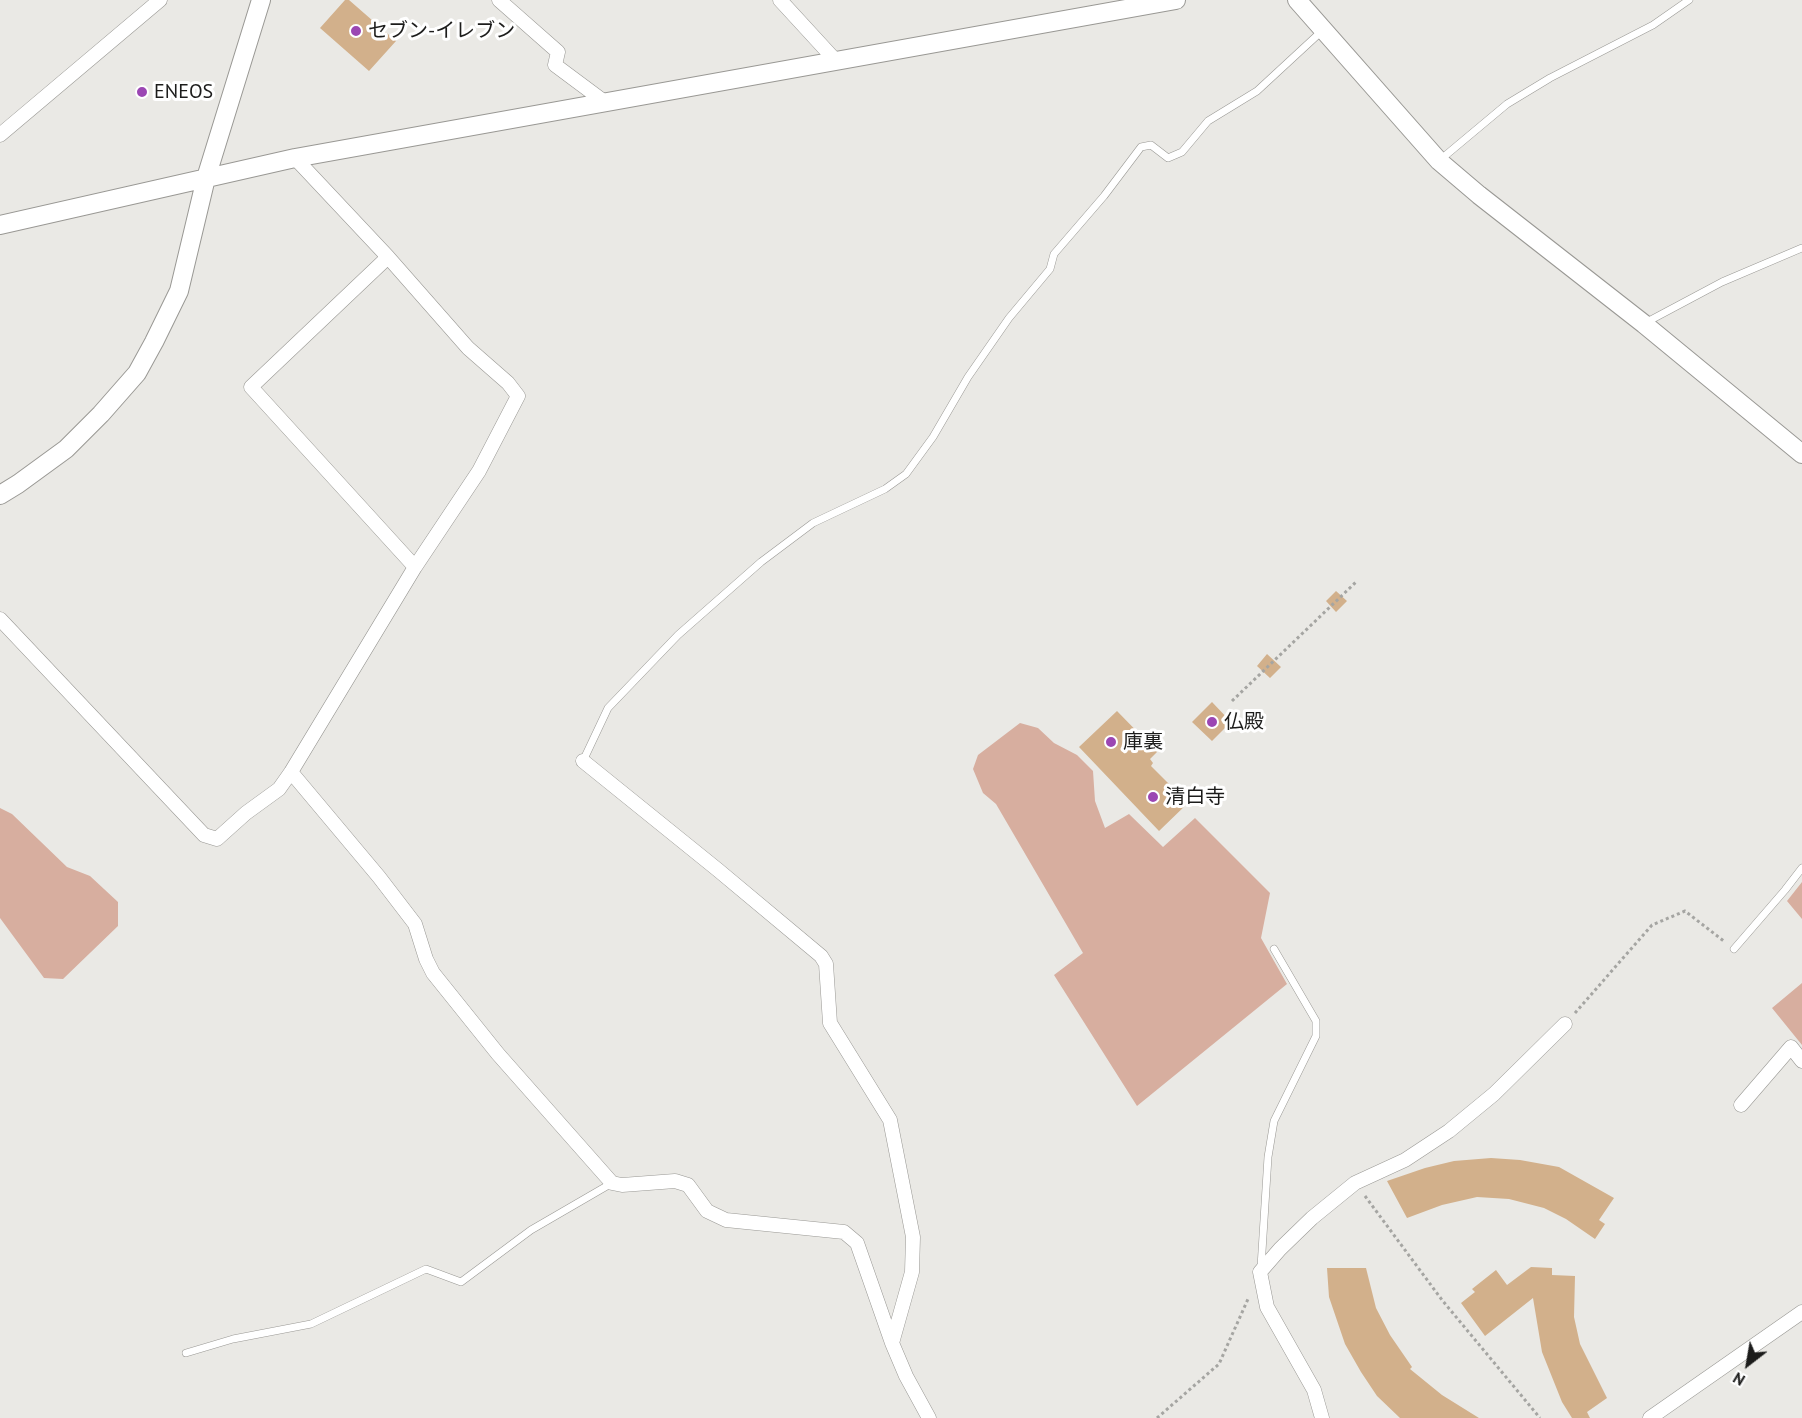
<!DOCTYPE html>
<meta charset="utf-8">
<style>
body{margin:0}
#map{position:relative;width:1802px;height:1418px;overflow:hidden;background:#eae9e5;font-family:"PT Sans",sans-serif}
canvas{display:block}
.north{position:absolute;left:1718px;top:1334px;width:60px;height:60px;-webkit-text-stroke:4px #fff;paint-order:stroke;rotate:211deg;font-size:16px;font-weight:700;line-height:24px;text-align:center;color:#1c1c1b}
.north::after{content:'';display:block;margin:auto;width:21px;height:27px;background:#1c1c1b;clip-path:polygon(50% 0,100% 100%,50% 72%,0 100%)}
</style>
<div id="map">
<canvas width="1802" height="1418"></canvas>
<div class="north">N</div>
</div>
<script>
const c = document.querySelector('canvas').getContext('2d');
c.lineJoin = 'round';
function fillPath(path, color) {
  c.fillStyle = color;
  c.fill(path, 'evenodd');
}
function toPath(rows) {
  const path = new Path2D();
  for (const r of rows) {
    path.moveTo(r[0], r[1]);
    for (let i = 2; i < r.length; i += 2) path.lineTo(r[i], r[i + 1]);
  }
  return path;
}
function strokePath(path, color, width, dash) {
  c.strokeStyle = color;
  c.lineWidth = width;
  c.lineCap = dash ? 'butt' : 'round';
  c.setLineDash(dash || []);
  c.stroke(path);
}
function drawText(font, color, halo, rows, align = 'center') {
  c.font = font + ' "PT Sans","Noto Sans JP",sans-serif';
  c.lineWidth = 6;
  c.setLineDash([]);
  c.textBaseline = 'middle';
  c.strokeStyle = halo;
  c.fillStyle = color;
  for (const [text, x, y, turn = 0] of rows) {
    c.save();
    c.translate(x, y);
    c.rotate((+turn || 0) * Math.PI / 180);
    c.textAlign = isNaN(turn) ? turn : align;
    if (halo) c.strokeText(text, 0, 0);
    c.fillText(text, 0, 0);
    c.restore();
  }
}
const green = toPath([
 [1020,723,1038,728,1054,743,1077,755,1093,771,1095,801,1105,828,1129,814,1163,847,1195,818,1270,893,1261,938,1287,984,1137,1106,1054,975,1083,953,996,804,983,793,973,769,978,755],
 [0,808,12,814,67,867,90,876,118,902,118,926,63,979,44,978,0,918],
 [1802,882,1802,919,1787,901],
 [1802,983,1802,1045,1772,1008]
]);
const building = toPath([
 [345,0,349,0,396,41,369,71,320,28],
 [1336,591,1347,601,1336,612,1326,601],
 [1267,654,1281,667,1270,678,1257,666],
 [1212,702,1231,722,1212,741,1192,722],
 [1117,711,1157,752,1150,759,1153,763,1151,766,1188,803,1159,831,1079,747],
 [1491,1158,1520,1160,1559,1167,1614,1198,1599,1220,1605,1224,1595,1239,1566,1219,1544,1208,1509,1199,1477,1197,1442,1205,1407,1218,1387,1181,1425,1168,1454,1161],
 [1531,1267,1552,1268,1552,1275,1575,1276,1574,1317,1580,1344,1607,1398,1587,1412,1590,1418,1572,1418,1562,1402,1542,1352,1533,1298,1485,1336,1461,1303,1475,1292,1472,1289,1496,1270,1507,1285],
 [1327,1268,1366,1268,1376,1308,1390,1335,1412,1367,1410,1369,1442,1395,1479,1418,1400,1418,1377,1396,1361,1372,1345,1344,1329,1297]
]);
const path = toPath([
 [1232,701,1356,582],
 [1575,1013,1652,925,1685,911,1725,942],
 [1365,1196,1442,1300,1540,1418],
 [1157,1418,1219,1364,1248,1299]
]);
const service = toPath([
 [1440,160,1507,104,1550,78,1653,25,1689,0],
 [1645,323,1722,282,1802,248],
 [583,761,608,708,678,635,761,562,813,523,885,489,906,474,933,437,968,377,1009,318,1050,269,1054,254,1104,196,1141,147,1151,145,1168,158,1182,152,1208,121,1257,91,1323,30],
 [1734,949,1785,890,1802,868],
 [1261,1267,1268,1157,1274,1121,1316,1036,1316,1021,1274,949],
 [186,1353,233,1339,311,1324,426,1269,461,1282,531,1230,612,1183]
]);
const minor = toPath([
 [499,0,558,52,555,65,606,103],
 [780,0,836,61],
 [0,135,160,0],
 [388,257,251,387,415,567],
 [0,619,204,835,217,839,246,813,279,789,291,772,415,567,479,471,518,396,508,383,468,348,388,257,295,158],
 [583,761,718,870,821,956,826,964,830,1023,890,1120,913,1237,912,1272,892,1343],
 [291,772,379,877,415,924,426,959,433,973,498,1054,612,1183,622,1185,675,1181,688,1185,707,1211,726,1220,844,1232,857,1243,892,1343,906,1376,929,1418],
 [1741,1105,1791,1047,1802,1061],
 [1322,1418,1314,1390,1267,1307,1260,1272,1280,1249,1312,1218,1355,1183,1405,1160,1449,1131,1494,1094,1565,1024],
 [1650,1418,1802,1312]
]);
const tertiary = toPath([
 [1297,0,1439,161,1479,195,1644,324,1802,454],
 [0,225,295,158,1176,0],
 [0,495,18,484,66,449,101,414,137,373,154,342,179,291,206,178,261,0]
]);
const markers = [
 [356,31,6,"#9b46b3"],
 [142,92,6,"#9b46b3"],
 [1212,722,6,"#9b46b3"],
 [1111,742,6,"#9b46b3"],
 [1153,797,6,"#9b46b3"]
];
const poiNames = [
 ["セブン-イレブン",368,31],
 ["ENEOS",154,92],
 ["仏殿",1224,722],
 ["庫裏",1123,742],
 ["清白寺",1165,797]
];
fillPath(green, '#d7ae9f');
fillPath(building, '#d2b08b');
strokePath(service, '#999894', 8);
strokePath(minor, '#999894', 15);
strokePath(tertiary, '#999894', 20);
strokePath(path, '#a5a5a2', 3, [3, 3]);
strokePath(service, '#fff', 7);
strokePath(minor, '#fff', 14);
strokePath(tertiary, '#fff', 18);
for (const [x, y, r, color] of markers) {
  const dot = new Path2D();
  dot.arc(x, y, r, 0, 2 * Math.PI);
  c.fillStyle = color;
  c.fill(dot);
  strokePath(dot, '#fff', 2);
}
drawText('20px', '#1c1c1b', '#fff', poiNames, 'left');
</script>
